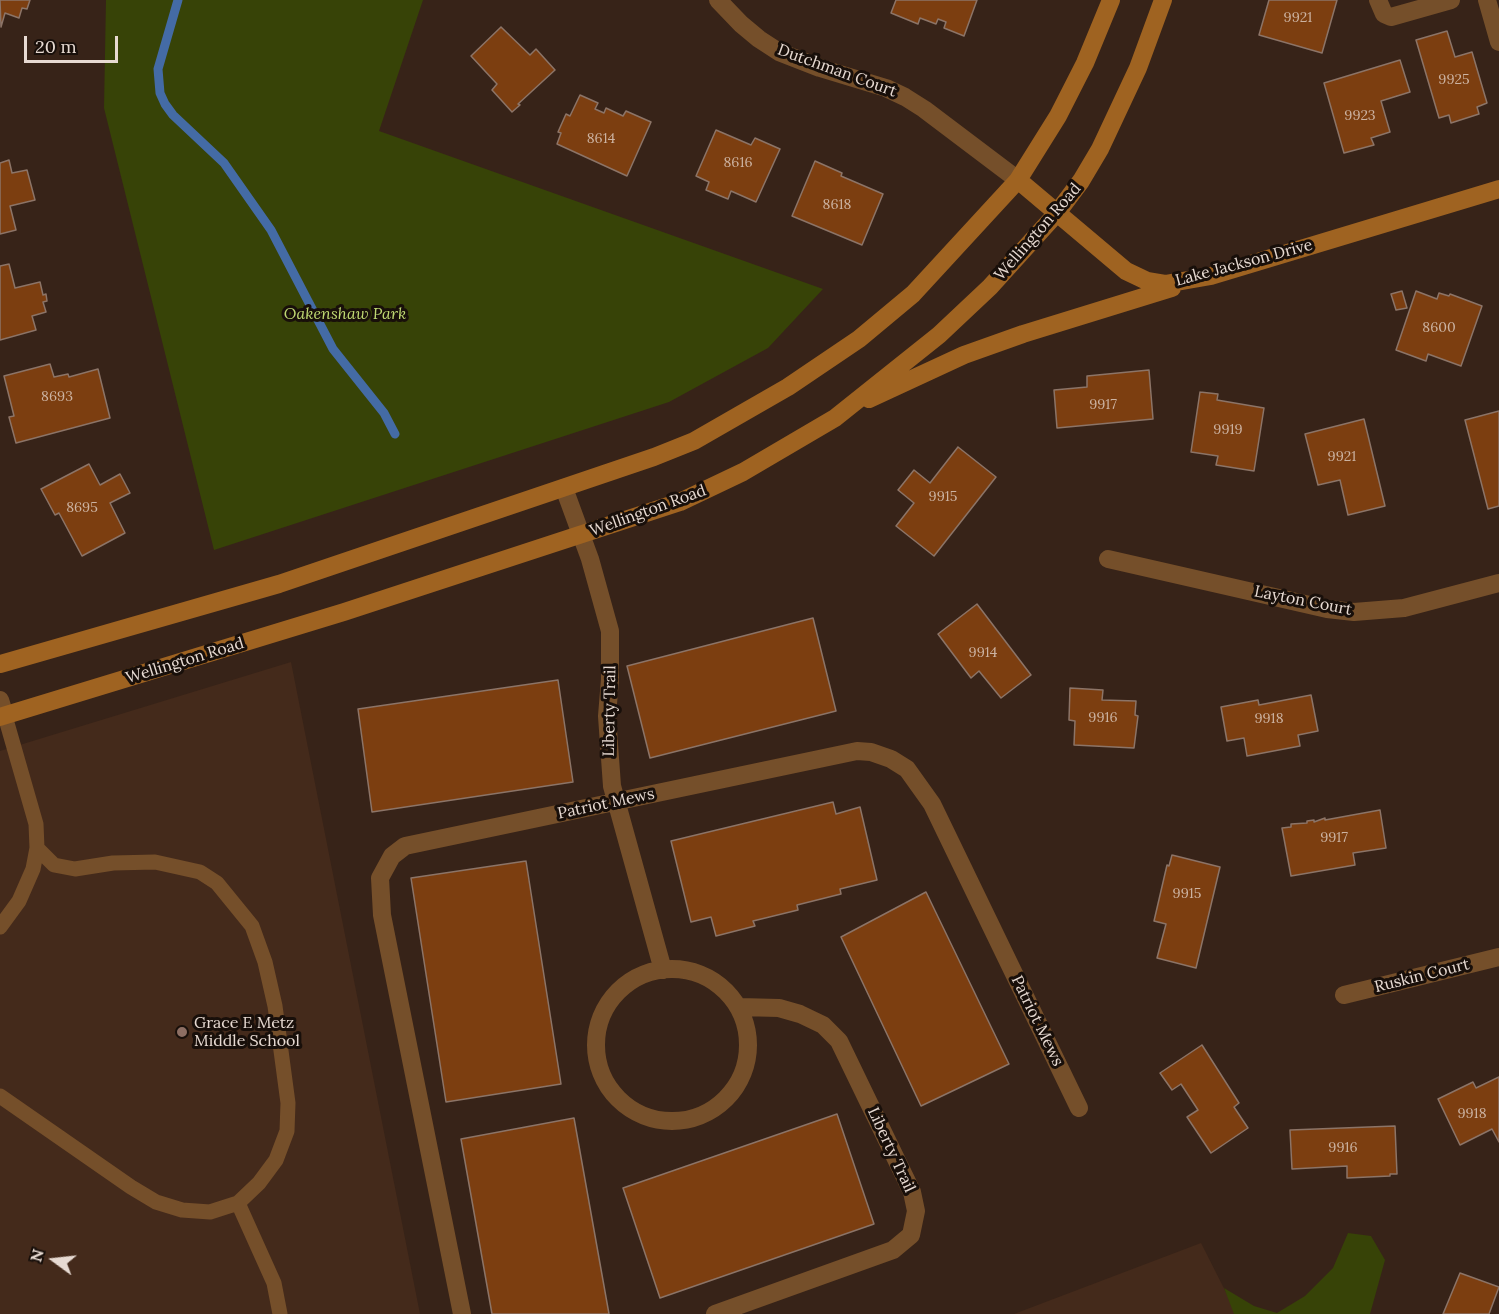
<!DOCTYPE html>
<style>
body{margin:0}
#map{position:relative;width:1499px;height:1314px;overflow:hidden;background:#372318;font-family:Lora,serif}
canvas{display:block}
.north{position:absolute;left:24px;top:1230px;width:60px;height:60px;-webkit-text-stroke:4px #180f0a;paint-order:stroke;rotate:285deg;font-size:16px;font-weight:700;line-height:24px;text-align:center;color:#e7dad2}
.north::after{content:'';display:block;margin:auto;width:21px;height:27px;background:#e7dad2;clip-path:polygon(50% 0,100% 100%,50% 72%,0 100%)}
.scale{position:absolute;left:24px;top:36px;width:94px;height:27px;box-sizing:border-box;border:3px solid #e7dad2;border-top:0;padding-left:8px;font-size:18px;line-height:21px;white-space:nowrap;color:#e7dad2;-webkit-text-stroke:4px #180f0a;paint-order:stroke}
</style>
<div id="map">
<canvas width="1499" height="1314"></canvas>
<div class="north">N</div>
<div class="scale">20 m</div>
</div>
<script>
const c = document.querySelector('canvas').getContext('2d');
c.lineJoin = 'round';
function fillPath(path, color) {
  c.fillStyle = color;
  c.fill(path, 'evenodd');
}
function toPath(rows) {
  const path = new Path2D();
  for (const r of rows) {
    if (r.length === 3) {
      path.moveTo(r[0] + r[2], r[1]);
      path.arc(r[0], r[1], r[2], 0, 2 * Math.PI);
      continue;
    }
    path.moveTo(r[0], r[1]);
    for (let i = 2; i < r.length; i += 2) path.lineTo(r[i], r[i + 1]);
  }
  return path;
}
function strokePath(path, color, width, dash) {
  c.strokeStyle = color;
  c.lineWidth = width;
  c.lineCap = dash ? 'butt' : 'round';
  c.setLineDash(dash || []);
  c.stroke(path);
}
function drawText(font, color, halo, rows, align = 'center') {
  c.font = font + ' Lora,serif';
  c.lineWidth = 6;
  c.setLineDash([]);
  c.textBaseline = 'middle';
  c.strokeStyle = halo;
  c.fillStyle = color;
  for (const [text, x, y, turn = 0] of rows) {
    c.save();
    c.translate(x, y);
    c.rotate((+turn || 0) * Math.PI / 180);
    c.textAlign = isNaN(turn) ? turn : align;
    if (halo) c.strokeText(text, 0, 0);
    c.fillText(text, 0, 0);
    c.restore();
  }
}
const built = toPath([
 [291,662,420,1314,0,1314,0,751],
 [1201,1243,1237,1314,1014,1314]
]);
const green = toPath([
 [106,0,423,0,379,131,823,289,768,348,669,402,214,550,104,108],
 [1348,1233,1371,1236,1385,1260,1370,1314,1234,1314,1224,1288,1254,1306,1277,1313,1305,1296,1333,1268]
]);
const stream = toPath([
 [178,0,158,69,160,93,165,104,173,115,224,163,271,230,333,349,384,413,395,434]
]);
const building = toPath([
 [0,0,30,0,27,9,22,8,19,18,5,13,1,27,0,0],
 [896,0,977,0,964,36,944,28,946,22,938,19,936,24,920,18,918,24,891,13,896,0],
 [1269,0,1337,0,1322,53,1259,35,1269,0],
 [501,27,530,55,536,49,555,70,518,104,520,105,512,112,492,90,497,84,471,56,501,27],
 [1447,31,1455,57,1472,52,1487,103,1477,107,1479,114,1451,123,1449,115,1439,118,1416,40,1447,31],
 [1400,60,1410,92,1381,101,1390,132,1371,138,1374,145,1344,153,1324,83,1400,60],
 [580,95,598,103,595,109,604,113,606,108,623,116,626,111,651,122,627,176,557,144,561,133,558,132,566,114,570,116,580,95],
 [716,130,751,145,755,138,780,149,756,202,731,191,728,199,706,190,709,182,696,176,716,130],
 [9,160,12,173,27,170,35,200,10,206,16,230,0,234,0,163,9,160],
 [815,161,842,173,841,176,883,194,862,245,792,216,815,161],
 [9,264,15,288,40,282,43,295,46,294,47,301,43,302,46,312,32,316,36,330,0,340,0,266,9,264],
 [1402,291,1407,308,1396,310,1391,294,1402,291],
 [1416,291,1437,299,1439,293,1449,296,1450,294,1482,306,1461,366,1428,354,1426,361,1396,350,1416,291],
 [50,364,54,377,68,374,69,377,98,369,110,418,16,443,9,417,14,416,4,376,50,364],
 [1149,370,1153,419,1057,428,1054,390,1087,387,1087,376,1149,370],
 [1200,392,1218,394,1217,400,1264,408,1254,471,1216,465,1218,456,1191,452,1200,392],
 [1499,411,1499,506,1488,509,1465,420,1499,411],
 [1364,419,1385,506,1348,515,1340,480,1318,485,1305,434,1364,419],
 [958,447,996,477,934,556,896,526,914,503,898,490,914,470,930,483,958,447],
 [89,464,100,485,120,474,130,493,110,503,125,533,82,556,59,513,55,515,41,489,89,464],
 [977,604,1031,675,1001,698,979,671,971,678,938,634,977,604],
 [813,618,836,711,650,758,627,666,813,618],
 [558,680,573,782,372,812,358,709,558,680],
 [1070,688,1103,690,1102,700,1136,701,1135,715,1138,716,1134,748,1074,745,1075,721,1069,720,1070,688],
 [1311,695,1318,731,1298,735,1300,746,1247,756,1244,738,1227,741,1221,707,1258,700,1259,705,1311,695],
 [833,802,836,814,860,807,877,880,840,889,841,894,797,905,798,910,753,921,755,926,716,936,711,917,691,922,671,841,833,802],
 [1380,810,1386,848,1353,853,1355,865,1291,876,1282,828,1291,827,1291,824,1307,823,1307,821,1314,820,1314,822,1325,818,1325,820,1380,810],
 [1172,855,1220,867,1196,968,1157,958,1166,924,1154,921,1167,865,1169,866,1172,855],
 [526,861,561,1084,446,1102,411,878,526,861],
 [926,892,1009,1064,921,1106,841,937,926,892],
 [1202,1045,1239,1103,1234,1107,1248,1128,1211,1153,1187,1117,1198,1110,1181,1084,1172,1090,1160,1073,1202,1045],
 [1499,1077,1499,1142,1492,1129,1460,1145,1438,1099,1473,1082,1476,1088,1499,1077],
 [837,1114,874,1224,660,1298,623,1188,837,1114],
 [574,1118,609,1314,492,1314,461,1139,574,1118],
 [1395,1126,1397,1174,1390,1174,1390,1176,1347,1178,1347,1166,1292,1169,1290,1130,1395,1126],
 [1460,1273,1499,1287,1489,1314,1443,1314,1460,1273]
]);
const lane = toPath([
 [0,927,19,901,33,869,37,848,36,824,5,716],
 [0,1096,131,1187,156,1202,182,1210,210,1212,238,1203,259,1183,276,1160,287,1131,288,1103,275,1006,265,962,252,926,217,883,200,872,155,862,113,863,75,869,54,865,37,848],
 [238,1203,274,1283,280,1314]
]);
const street = toPath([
 [718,0,741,24,759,39,779,52,820,68,886,88,905,97,924,109,1018,180],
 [1378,0,1384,14,1391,17,1451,0],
 [1487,0,1499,42],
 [564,488,590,559,610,631,610,679,607,716,612,786,663,970],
 [1108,559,1327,609,1354,612,1404,608,1499,583],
 [0,700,5,716],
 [672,1045,76],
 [1344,995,1499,957],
 [462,1314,382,915,380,878,392,856,405,846,857,751,871,752,891,759,907,769,932,804,1079,1108],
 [715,1314,893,1250,911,1235,916,1211,912,1192,839,1041,823,1025,800,1014,779,1008,739,1007]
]);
const secondary = toPath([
 [1018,180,1126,271,1147,281,1165,284,1211,276,1499,189],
 [869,399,964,355,1023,334,1172,288],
 [0,664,279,584,654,457,694,441,788,387,859,339,913,294,1018,180,1058,116,1085,63,1111,0],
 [0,717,344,612,680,502,743,472,835,418,939,335,990,287,1057,213,1081,181,1100,149,1138,68,1163,0]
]);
const markers = [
 [182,1032,6,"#8d6e63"]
];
const numberNames = [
 ["9921",1298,18],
 ["9925",1454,80],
 ["9923",1360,116],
 ["8614",601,139],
 ["8616",738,163],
 ["8618",837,205],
 ["8600",1439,328],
 ["8693",57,397],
 ["9917",1103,405],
 ["9919",1228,430],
 ["9921",1342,457],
 ["9915",943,497],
 ["8695",82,508],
 ["9914",983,653],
 ["9916",1103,718],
 ["9918",1269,719],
 ["9917",1334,838],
 ["9915",1187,894],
 ["9918",1472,1114],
 ["9916",1343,1148]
];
const streetNames = [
 ["Dutchman Court",837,71,20],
 ["Wellington Road",1038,232,-49],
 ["Lake Jackson Drive",1244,263,-15],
 ["Wellington Road",648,511,-20],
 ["Layton Court",1303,601,11],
 ["Wellington Road",185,661,-17],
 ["Liberty Trail",610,711,-89],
 ["Patriot Mews",606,804,-12],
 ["Ruskin Court",1422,976,-14],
 ["Patriot Mews",1037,1021,64],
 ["Liberty Trail",891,1150,65]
];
const parkNames = [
 ["Oakenshaw Park",345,314]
];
const poiNames = [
 ["Grace E Metz",194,1023],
 ["Middle School",194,1041]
];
fillPath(built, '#442a1b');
fillPath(green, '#374307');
strokePath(stream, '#446ba5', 9);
fillPath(building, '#7c3e10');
strokePath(building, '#8c7467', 1.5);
strokePath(lane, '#754f2a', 15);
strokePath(street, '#754f2a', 18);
strokePath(secondary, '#9f6321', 18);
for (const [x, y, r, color] of markers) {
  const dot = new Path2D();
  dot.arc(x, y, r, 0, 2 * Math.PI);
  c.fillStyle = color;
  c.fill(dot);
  strokePath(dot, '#180f0a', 2);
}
drawText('14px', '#ccb3a2', null, numberNames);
drawText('16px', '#e7dad2', '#180f0a', streetNames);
drawText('italic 16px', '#bfd972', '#180f0a', parkNames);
drawText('16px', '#e7dad2', '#180f0a', poiNames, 'left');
</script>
